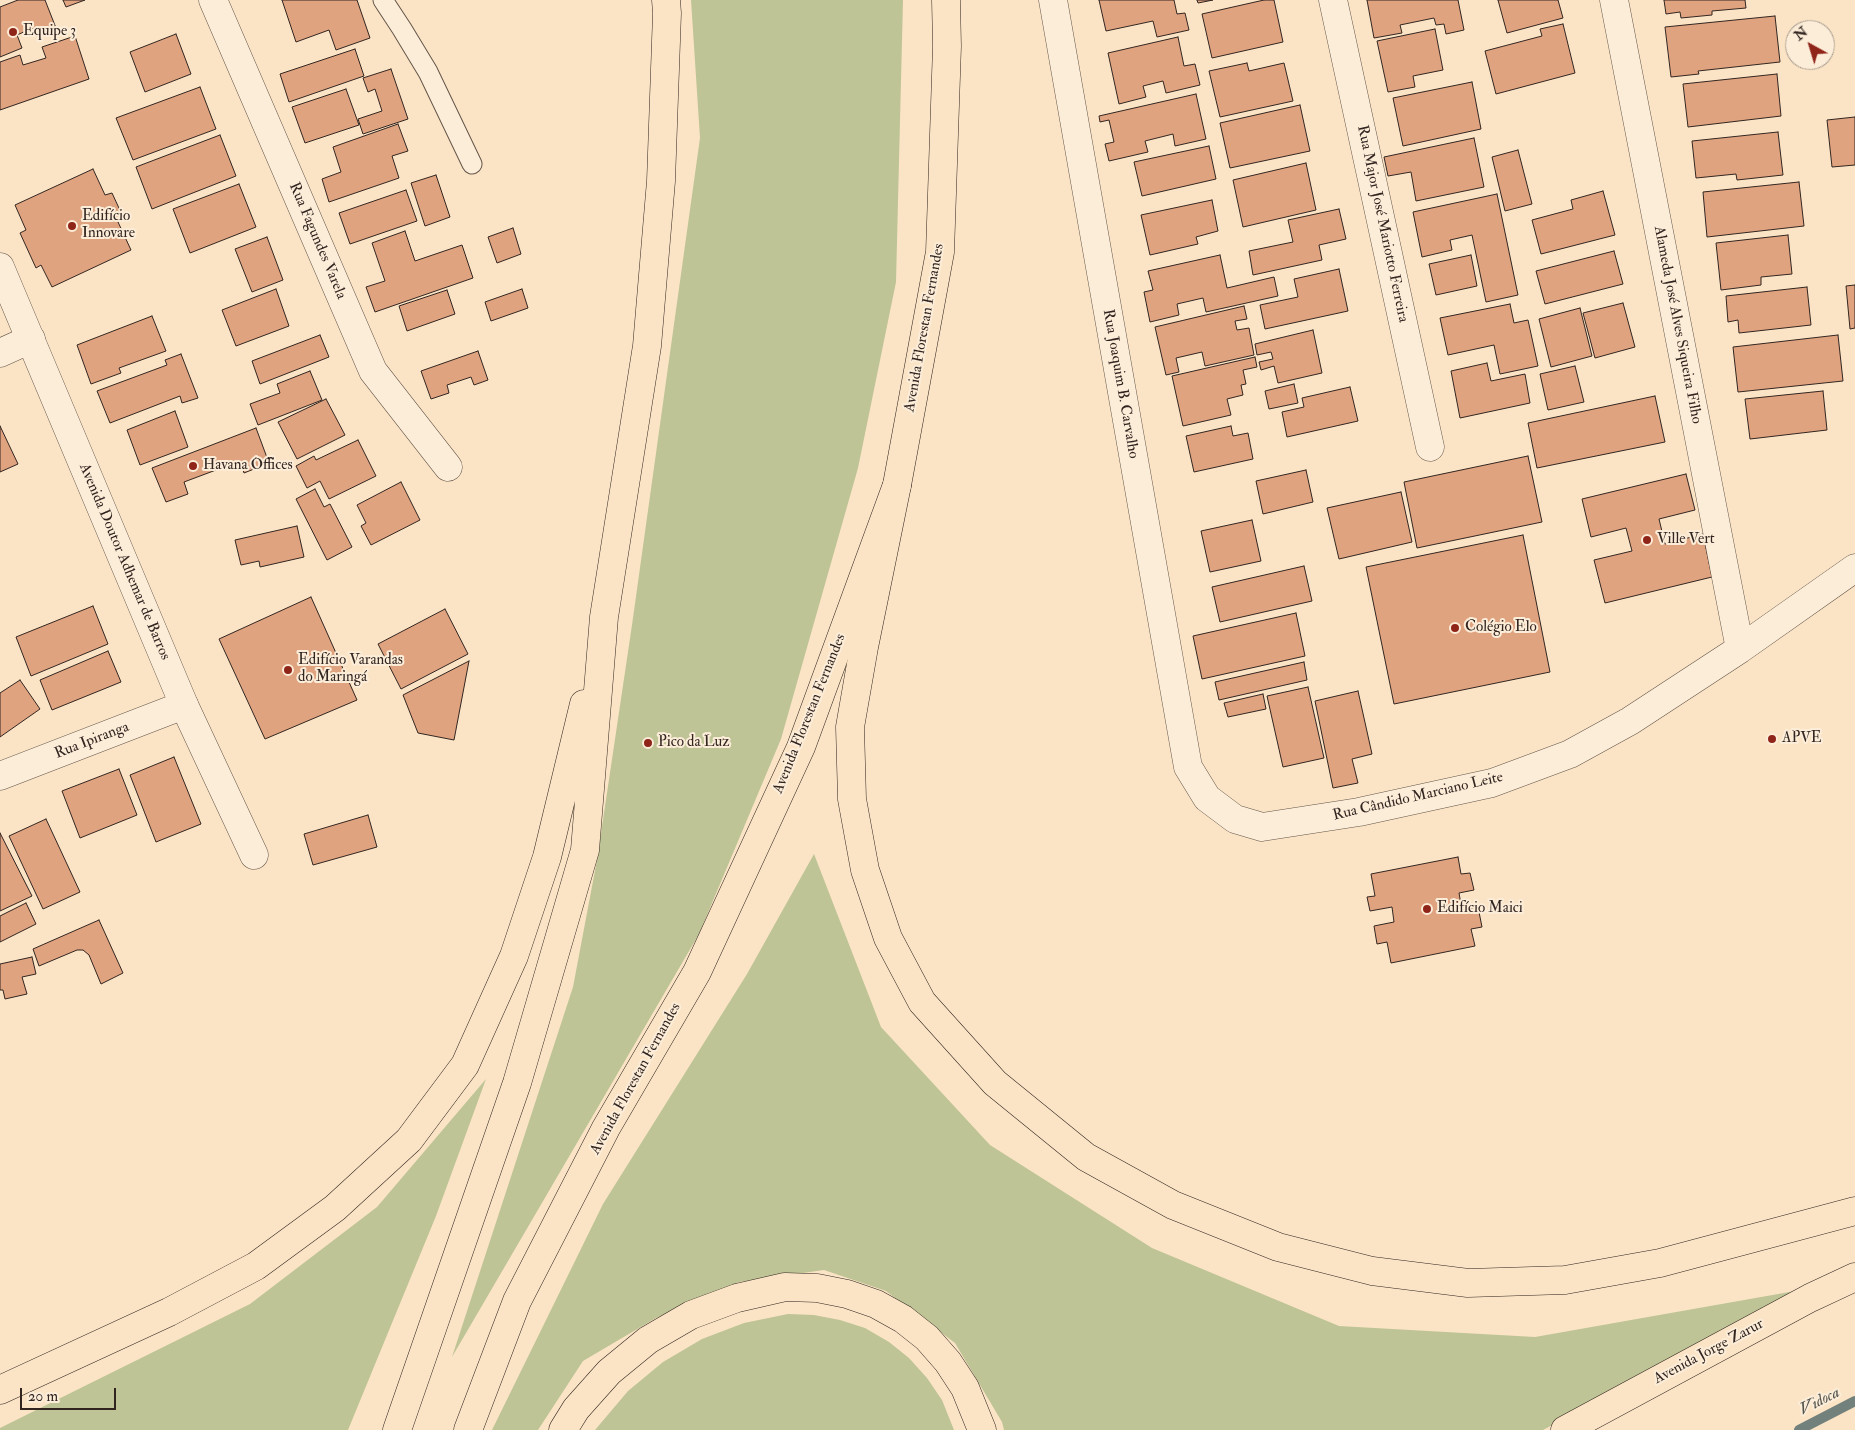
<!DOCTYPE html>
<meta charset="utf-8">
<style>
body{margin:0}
#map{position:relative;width:1855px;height:1430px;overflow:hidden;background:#fbe4c5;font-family:"IM FELL Double Pica",serif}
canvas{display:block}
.north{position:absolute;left:1785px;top:20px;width:50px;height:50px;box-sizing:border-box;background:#fcedd9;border:1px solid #ab9d8f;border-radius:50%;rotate:321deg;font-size:14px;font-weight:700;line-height:20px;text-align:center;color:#322520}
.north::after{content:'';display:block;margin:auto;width:18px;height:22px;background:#8f2418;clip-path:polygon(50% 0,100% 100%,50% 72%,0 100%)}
.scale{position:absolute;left:20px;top:1388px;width:96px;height:22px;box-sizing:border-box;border:2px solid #322520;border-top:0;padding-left:6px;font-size:15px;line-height:18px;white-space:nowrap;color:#322520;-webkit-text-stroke:4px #fcedd9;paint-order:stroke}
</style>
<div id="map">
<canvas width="1855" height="1430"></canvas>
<div class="north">N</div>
<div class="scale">20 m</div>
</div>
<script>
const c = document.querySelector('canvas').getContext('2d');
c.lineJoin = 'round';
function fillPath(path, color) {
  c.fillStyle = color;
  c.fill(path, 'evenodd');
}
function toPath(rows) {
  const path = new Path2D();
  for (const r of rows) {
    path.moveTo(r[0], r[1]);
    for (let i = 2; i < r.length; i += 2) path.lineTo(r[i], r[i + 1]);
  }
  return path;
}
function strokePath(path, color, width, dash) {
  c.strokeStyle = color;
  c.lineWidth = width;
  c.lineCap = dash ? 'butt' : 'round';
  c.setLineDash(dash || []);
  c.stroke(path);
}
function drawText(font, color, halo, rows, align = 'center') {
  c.font = font + ' "IM FELL Double Pica",serif';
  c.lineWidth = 4;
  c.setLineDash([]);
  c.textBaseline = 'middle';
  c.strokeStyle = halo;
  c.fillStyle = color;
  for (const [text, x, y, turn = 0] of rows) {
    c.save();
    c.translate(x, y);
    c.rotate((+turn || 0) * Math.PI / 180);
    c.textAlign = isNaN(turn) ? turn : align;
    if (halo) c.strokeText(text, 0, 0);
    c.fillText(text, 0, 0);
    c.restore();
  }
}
const green = toPath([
 [691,0,903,0,896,282,858,468,781,739,699,934,452,1357,573,987,597,860,632,625,700,138],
 [814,854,881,1027,990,1145,1152,1248,1339,1326,1535,1337,1812,1288,1543,1430,1004,1430,1002,1422,955,1343,886,1291,824,1270,739,1282,656,1318,583,1361,538,1430,492,1430,603,1204,747,974],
 [486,1079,436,1216,348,1430,0,1430,0,1428,250,1304,377,1207],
 [788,1314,814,1315,840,1320,865,1328,889,1342,909,1358,927,1378,942,1400,954,1430,595,1430,628,1391,663,1362,702,1339,744,1323]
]);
const stream = toPath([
 [1799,1430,1855,1401]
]);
const building = toPath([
 [18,0,45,0,56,28,36,36,33,28,17,35,22,48,0,57,0,7,18,0],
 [63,0,85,0,66,7,63,0],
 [282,0,357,0,370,38,336,50,329,30,296,42,282,0],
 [1099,0,1174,0,1177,14,1185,13,1189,30,1157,37,1153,21,1106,31,1099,0],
 [1197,0,1213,0,1198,3,1197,0],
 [1264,0,1274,0,1283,42,1212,58,1202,14,1264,0],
 [1367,0,1458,0,1464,30,1446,34,1444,24,1436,25,1434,18,1400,25,1402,33,1374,38,1367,0],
 [1498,0,1558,0,1563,18,1507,33,1498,0],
 [1664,0,1745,0,1746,8,1712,11,1712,15,1681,18,1680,12,1666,14,1664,0],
 [1775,16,1780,62,1698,71,1699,74,1671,77,1665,27,1775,16],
 [1563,24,1575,73,1496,94,1485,51,1542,36,1540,29,1563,24],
 [1435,29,1443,70,1413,76,1415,87,1388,92,1377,41,1435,29],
 [176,34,191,74,145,92,130,52,176,34],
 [75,36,89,79,0,110,0,62,20,55,23,65,46,58,42,47,75,36],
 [1178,37,1184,66,1195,64,1200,85,1166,93,1163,81,1143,86,1146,97,1119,104,1108,53,1178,37],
 [355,49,364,76,289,102,280,74,355,49],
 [1247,63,1249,71,1284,63,1293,101,1220,117,1209,71,1247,63],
 [391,69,408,119,363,134,358,119,382,111,375,89,368,92,363,78,391,69],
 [1777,74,1781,116,1688,127,1683,84,1777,74],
 [1472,82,1481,129,1403,146,1393,98,1472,82],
 [200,87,216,129,133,160,116,118,200,87],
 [346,89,359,125,305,143,292,107,346,89],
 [1196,94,1206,139,1175,146,1173,134,1145,141,1148,152,1109,161,1105,144,1114,142,1109,120,1100,122,1099,116,1196,94],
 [1300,105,1310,151,1230,168,1220,123,1300,105],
 [1855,117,1855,165,1832,167,1827,120,1855,117],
 [398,124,408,151,392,156,399,178,329,202,322,179,341,172,333,147,398,124],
 [1778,132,1783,175,1737,180,1736,174,1696,178,1692,141,1778,132],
 [220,135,236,176,152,209,136,167,220,135],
 [1474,138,1484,187,1416,201,1411,172,1388,176,1384,157,1474,138],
 [1209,146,1216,179,1142,196,1134,162,1209,146],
 [1518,150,1532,204,1505,211,1492,157,1518,150],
 [1306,163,1316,210,1243,227,1233,180,1306,163],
 [93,169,105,195,112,193,124,219,118,222,131,250,52,287,41,265,36,268,20,233,26,230,15,205,93,169],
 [436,175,450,217,425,226,411,183,436,175],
 [1799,182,1804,226,1707,237,1703,192,1799,182],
 [239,184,256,227,190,253,173,209,239,184],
 [406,190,417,221,350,244,339,213,406,190],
 [1603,191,1615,235,1541,254,1532,220,1573,209,1571,200,1603,191],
 [1497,194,1518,295,1486,302,1472,235,1450,240,1452,250,1422,257,1413,212,1497,194],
 [1212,200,1218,231,1196,237,1198,244,1150,255,1141,215,1212,200],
 [1339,209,1346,239,1319,245,1322,260,1253,275,1249,251,1293,242,1288,220,1339,209],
 [513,228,521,254,497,263,488,237,513,228],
 [405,231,415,261,462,245,473,278,375,312,366,287,385,281,372,243,405,231],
 [1788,235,1792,274,1761,277,1761,285,1721,290,1716,243,1788,235],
 [267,237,283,280,252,292,235,249,267,237],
 [1614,251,1623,284,1545,304,1536,271,1614,251],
 [1220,255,1227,288,1274,277,1278,296,1206,312,1203,298,1177,304,1179,315,1150,322,1144,292,1153,290,1148,271,1220,255],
 [1471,255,1477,286,1436,295,1429,264,1471,255],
 [1339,269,1348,311,1265,329,1260,305,1298,297,1294,279,1339,269],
 [1855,285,1855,328,1850,329,1846,286,1855,285],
 [1807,287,1811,325,1739,333,1738,320,1728,322,1726,296,1807,287],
 [276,289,289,326,236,346,222,310,276,289],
 [522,289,528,308,491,321,485,302,522,289],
 [447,290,455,314,407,331,399,306,447,290],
 [1623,303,1635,347,1595,358,1583,313,1623,303],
 [1510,304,1514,323,1528,320,1538,366,1500,374,1494,345,1448,355,1440,318,1510,304],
 [1244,306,1247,319,1235,321,1237,330,1249,328,1254,355,1205,366,1202,352,1176,358,1179,372,1166,375,1155,327,1244,306],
 [1580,308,1592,356,1551,367,1539,319,1580,308],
 [152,316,166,351,119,368,121,373,91,384,77,345,152,316],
 [1313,330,1322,373,1278,383,1274,366,1261,370,1259,362,1273,359,1271,352,1257,355,1255,344,1313,330],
 [320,335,329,357,260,384,252,361,320,335],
 [1838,335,1843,381,1738,392,1733,347,1838,335],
 [478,351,488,380,474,385,471,377,447,385,449,393,431,399,421,371,478,351],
 [181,354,198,398,182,403,180,396,110,423,97,391,167,365,165,360,181,354],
 [1255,357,1257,367,1243,370,1246,384,1241,385,1243,395,1227,399,1231,415,1183,426,1172,376,1255,357],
 [1487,363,1491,381,1525,374,1530,403,1460,418,1451,371,1487,363],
 [1575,366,1584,402,1548,410,1540,374,1575,366],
 [310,371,322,400,258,425,250,404,280,393,277,384,310,371],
 [1294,384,1298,403,1269,409,1265,391,1294,384],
 [1350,387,1358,421,1287,437,1282,412,1304,407,1302,398,1350,387],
 [1823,391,1827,430,1750,439,1745,399,1823,391],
 [1655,396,1665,442,1537,468,1528,423,1655,396],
 [326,399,345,435,297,459,278,422,326,399],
 [175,411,188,447,140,465,127,430,175,411],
 [0,426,18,464,0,472,0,426],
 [1231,426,1233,436,1248,433,1253,459,1194,472,1186,436,1231,426],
 [256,428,269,463,244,473,240,461,184,482,188,494,166,502,152,468,256,428],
 [358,440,376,476,329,499,320,481,307,488,296,466,314,456,316,460,358,440],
 [1528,456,1542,522,1417,548,1404,482,1528,456],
 [1306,470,1313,502,1263,514,1256,481,1306,470],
 [1686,474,1695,510,1659,519,1665,544,1703,534,1712,577,1605,603,1594,560,1632,551,1626,528,1591,537,1582,499,1686,474],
 [401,482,420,520,371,545,361,526,366,523,357,505,401,482],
 [315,489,324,507,330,504,352,547,327,560,296,499,315,489],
 [1401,492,1412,542,1339,559,1327,508,1401,492],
 [1252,520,1261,561,1210,572,1201,531,1252,520],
 [297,526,304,557,260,567,259,561,241,565,235,540,297,526],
 [1523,535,1550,672,1394,704,1366,567,1523,535],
 [1304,566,1312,601,1220,622,1212,587,1304,566],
 [311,597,357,700,265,739,219,639,311,597],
 [93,606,108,644,31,676,16,637,93,606],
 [445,609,468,654,401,689,378,644,445,609],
 [1296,613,1305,656,1202,679,1193,636,1296,613],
 [108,651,121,682,52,710,40,680,108,651],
 [469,661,454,740,418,733,403,695,469,661],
 [1304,662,1307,680,1219,700,1215,682,1304,662],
 [20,680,40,709,0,737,0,693,20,680],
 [1308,687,1324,758,1283,767,1267,696,1308,687],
 [1358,691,1372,754,1352,759,1358,783,1333,788,1315,701,1358,691],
 [1263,694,1266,709,1228,717,1224,703,1263,694],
 [174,757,201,824,156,842,130,775,174,757],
 [119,769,137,815,80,838,62,791,119,769],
 [368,815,377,847,313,865,304,834,368,815],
 [46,819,80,892,43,909,9,836,46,819],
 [0,833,32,896,0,911,0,833],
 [1458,857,1461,874,1470,873,1474,890,1459,893,1462,910,1478,907,1482,927,1471,929,1475,946,1391,963,1387,942,1377,944,1374,926,1394,922,1392,907,1370,911,1367,897,1375,896,1371,874,1458,857],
 [26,903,36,924,0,942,0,916,26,903],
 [99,920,123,973,101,984,89,955,83,950,77,950,39,966,33,949,99,920],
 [32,957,36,974,22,977,27,994,5,999,3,990,0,990,0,964,32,957]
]);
const service = toPath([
 [383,0,402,29,428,72,472,164]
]);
const minor = toPath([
 [213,0,373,371,448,467],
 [1053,0,1188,767,1207,798,1235,819,1262,827,1359,812,1492,783,1570,754,1630,721,1740,649,1855,568],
 [1333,0,1430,447],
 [1614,0,1740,649],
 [0,353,31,339],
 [0,776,184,705,254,855]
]);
const tertiary = toPath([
 [0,267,184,705]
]);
const trunk = toPath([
 [0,1390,169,1312,256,1266,335,1208,409,1140,465,1065,514,956,547,857,584,704],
 [397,1430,517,1083,585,850,604,617,647,346,661,181,667,13,666,0],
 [468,1430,517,1301,606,1128,697,972,801,747,897,485,940,252,947,46,946,0]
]);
const motorway = toPath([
 [897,485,864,647,850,727,852,799,865,870,888,938,922,1002,995,1083,1086,1157,1173,1205,1278,1247,1372,1271,1468,1283,1565,1280,1660,1263,1855,1211],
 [563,1430,576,1409,609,1372,648,1340,691,1315,737,1298,785,1287,817,1288,847,1294,876,1304,903,1319,927,1338,948,1362,965,1388,982,1430],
 [1565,1430,1810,1298,1855,1277]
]);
const markers = [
 [13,32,5,"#8f2418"],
 [72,226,5,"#8f2418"],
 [193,466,5,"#8f2418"],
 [1647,540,5,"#8f2418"],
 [1455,628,5,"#8f2418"],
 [288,670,5,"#8f2418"],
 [1772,739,5,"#8f2418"],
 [648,743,5,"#8f2418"],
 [1427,909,5,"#8f2418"]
];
const poiNames = [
 ["Equipe 3",23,32],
 ["Edifício",82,217],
 ["Innovare",82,234],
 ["Havana Offices",203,466],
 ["Ville Vert",1657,540],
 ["Colégio Elo",1465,628],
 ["Edifício Varandas",298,661],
 ["do Maringá",298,678],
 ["APVE",1782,739],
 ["Pico da Luz",658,743],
 ["Edifício Maici",1437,909]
];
const streetNames = [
 ["Rua Major José Mariotto Ferreira",1382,224,78],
 ["Rua Fagundes Varela",317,241,67],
 ["Alameda José Alves Siqueira Filho",1677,325,79],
 ["Avenida Florestan Fernandes",925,328,-80],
 ["Rua Joaquim B. Carvalho",1120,384,80],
 ["Avenida Doutor Adhemar de Barros",124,562,67],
 ["Avenida Florestan Fernandes",810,714,-68],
 ["Rua Ipiranga",92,741,-21],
 ["Rua Cândido Marciano Leite",1418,797,-13],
 ["Avenida Florestan Fernandes",636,1079,-61],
 ["Avenida Jorge Zarur",1709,1352,-28]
];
const waterNames = [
 ["Vidoca",1820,1402,-27]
];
fillPath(green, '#bec495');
strokePath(stream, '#73817c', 10);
fillPath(building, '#e0a380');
strokePath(building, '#322520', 1);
strokePath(service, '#645549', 21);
strokePath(minor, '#645549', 29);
strokePath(tertiary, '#645549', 29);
strokePath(trunk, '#322520', 29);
strokePath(motorway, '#322520', 29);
strokePath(service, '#fcedd9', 19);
strokePath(minor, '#fcedd9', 28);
strokePath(tertiary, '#fcedd9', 28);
strokePath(trunk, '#fbe4c5', 28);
strokePath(motorway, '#fbe4c5', 28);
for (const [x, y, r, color] of markers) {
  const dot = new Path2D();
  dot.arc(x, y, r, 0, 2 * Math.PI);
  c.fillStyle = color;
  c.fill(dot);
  strokePath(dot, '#fcedd9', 2);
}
drawText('15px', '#322520', '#fcedd9', poiNames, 'left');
drawText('15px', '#322520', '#fcedd9', streetNames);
drawText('italic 16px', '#53534e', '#fcedd9', waterNames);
</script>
